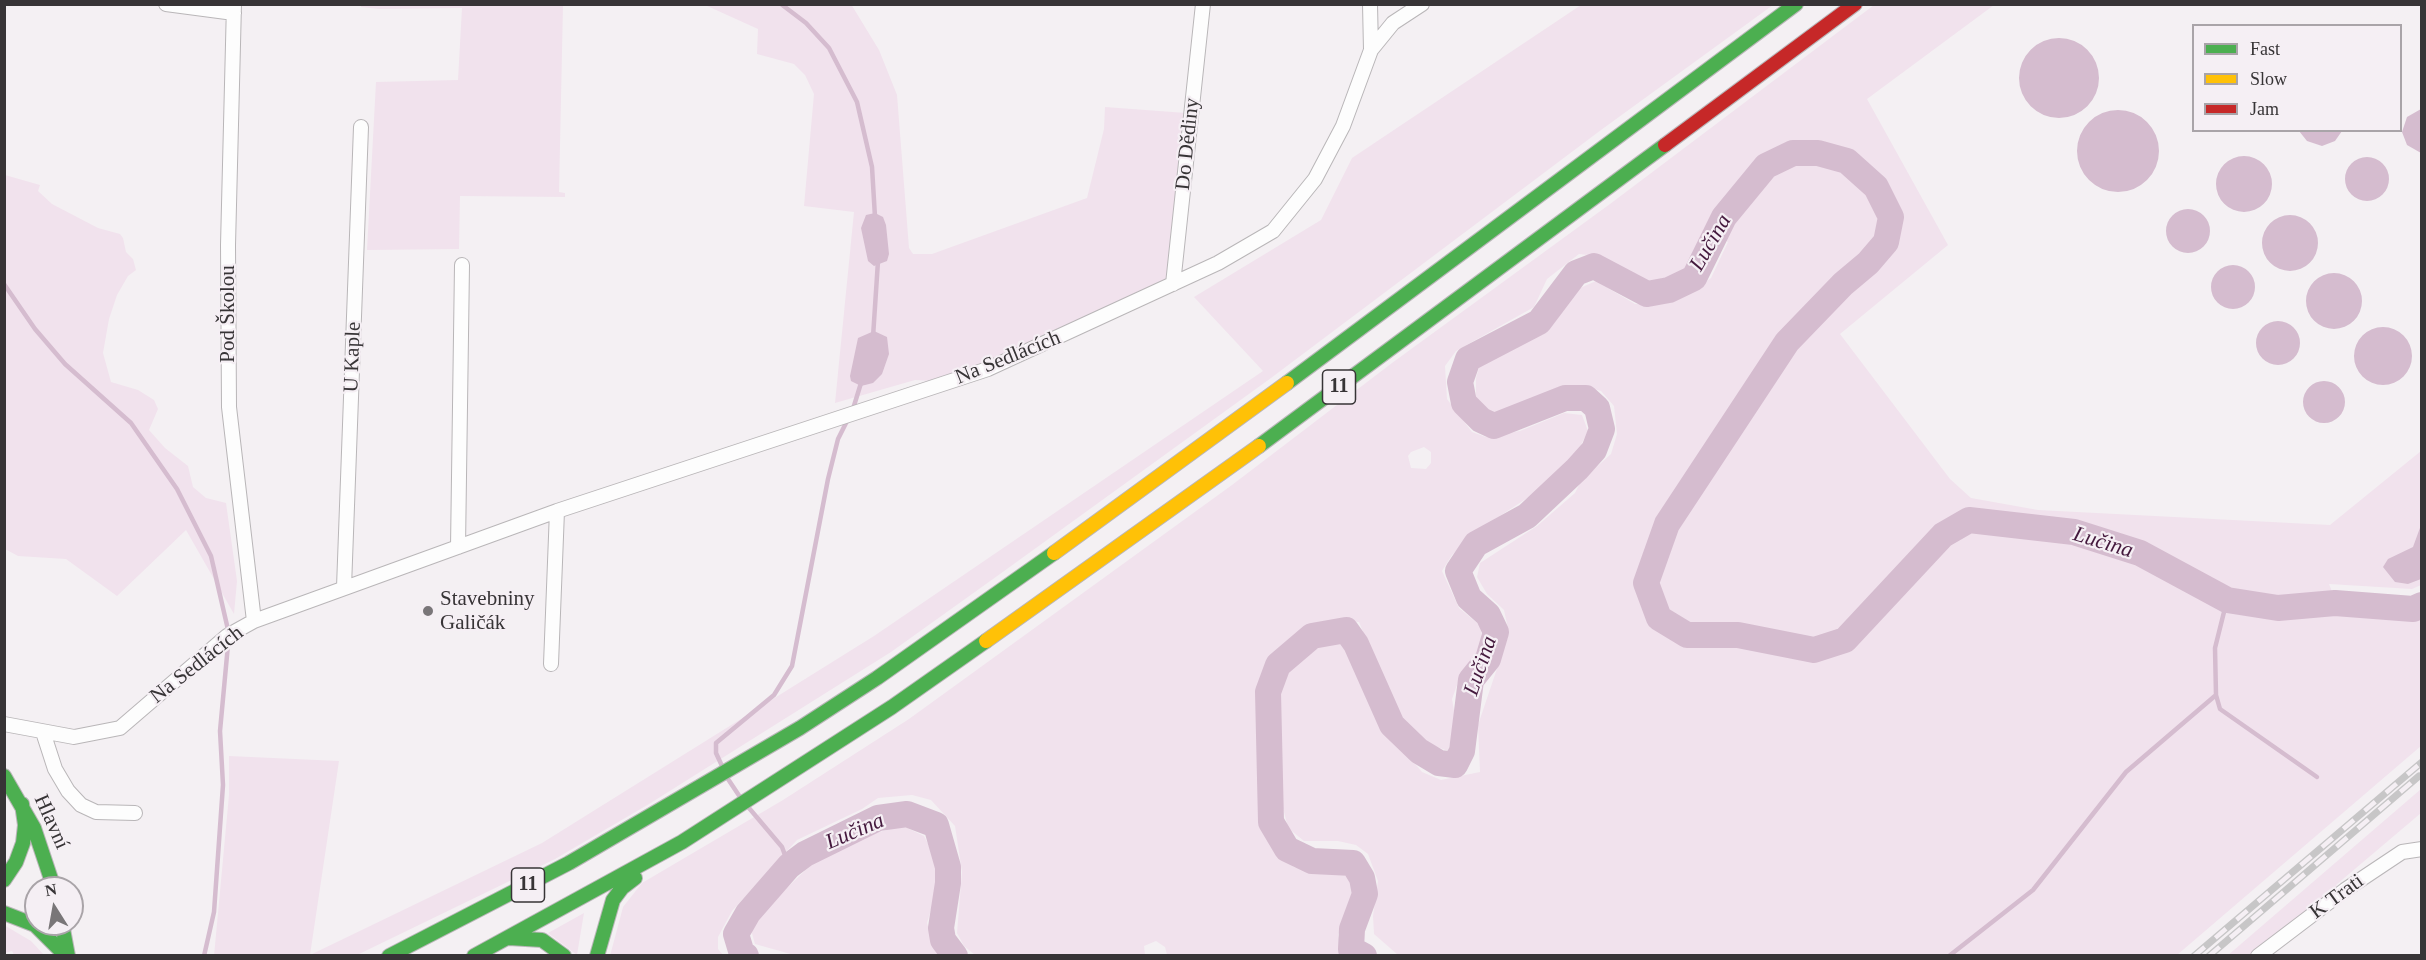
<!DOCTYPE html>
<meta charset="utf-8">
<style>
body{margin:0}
#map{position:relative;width:2426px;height:960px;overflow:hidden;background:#f4f0f3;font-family:"Times New Roman",serif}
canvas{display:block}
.frame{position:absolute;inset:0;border:6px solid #373436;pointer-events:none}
.legend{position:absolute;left:2192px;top:24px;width:210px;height:108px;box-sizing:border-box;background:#f5eff4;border:2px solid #a9a4a8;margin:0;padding:8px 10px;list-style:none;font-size:18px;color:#373436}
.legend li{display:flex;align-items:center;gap:12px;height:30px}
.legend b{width:30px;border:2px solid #a9a4a8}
.north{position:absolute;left:24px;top:876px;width:60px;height:60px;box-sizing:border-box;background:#f5eff4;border:2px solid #a9a4a8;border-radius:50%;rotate:349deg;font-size:16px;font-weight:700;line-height:24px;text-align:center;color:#373436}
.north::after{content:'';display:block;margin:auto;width:21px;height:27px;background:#797678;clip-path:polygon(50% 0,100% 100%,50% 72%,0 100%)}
</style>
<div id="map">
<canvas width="2426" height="960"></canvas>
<div class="frame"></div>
<ul class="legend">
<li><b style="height:8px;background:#4caf50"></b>Fast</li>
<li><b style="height:8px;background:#ffc107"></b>Slow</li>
<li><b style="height:8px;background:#c62828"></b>Jam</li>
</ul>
<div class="north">N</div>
</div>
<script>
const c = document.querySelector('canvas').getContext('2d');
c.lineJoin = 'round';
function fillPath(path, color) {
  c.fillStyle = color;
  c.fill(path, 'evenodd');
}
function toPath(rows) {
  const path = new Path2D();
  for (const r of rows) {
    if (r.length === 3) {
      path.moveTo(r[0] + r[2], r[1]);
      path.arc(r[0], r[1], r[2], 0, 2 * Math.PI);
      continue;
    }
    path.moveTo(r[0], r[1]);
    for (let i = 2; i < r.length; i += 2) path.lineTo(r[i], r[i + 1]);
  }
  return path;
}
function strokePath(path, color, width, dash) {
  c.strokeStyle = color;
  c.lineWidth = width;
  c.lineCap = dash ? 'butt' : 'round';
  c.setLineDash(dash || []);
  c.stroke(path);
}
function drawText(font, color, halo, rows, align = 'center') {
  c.font = font + ' "Times New Roman",serif';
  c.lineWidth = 4.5;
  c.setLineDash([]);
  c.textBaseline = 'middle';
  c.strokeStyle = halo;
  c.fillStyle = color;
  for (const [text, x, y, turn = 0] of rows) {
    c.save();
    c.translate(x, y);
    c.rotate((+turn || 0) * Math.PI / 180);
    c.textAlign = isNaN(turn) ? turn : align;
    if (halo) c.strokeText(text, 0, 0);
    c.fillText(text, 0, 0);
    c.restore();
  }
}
const green = toPath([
 [361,4,563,5,559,192,565,193,565,197,460,196,459,249,367,250,376,82,458,80,462,8,379,9,361,7],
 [851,4,879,50,897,95,909,248,913,254,932,254,1087,198,1104,129,1105,107,1186,113,1167,280,995,359,933,381,915,380,835,403,854,212,804,206,814,94,805,75,794,64,757,54,758,29,705,5],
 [1581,5,1773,5,1601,130,1271,378,1000,574,891,652,649,804,555,859,357,955,214,956,229,795,229,756,339,761,310,955,542,843,874,636,1263,371,1194,297,1321,220,1352,158],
 [1874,5,1994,5,1867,99,1948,245,1840,334,1950,479,1971,498,2038,510,2330,525,2421,451,2421,585,2412,589,2329,584,2339,609,2407,615,2421,610,2421,746,2177,955,1398,955,1374,934,1373,916,1378,881,1368,854,1356,845,1338,841,1304,841,1288,828,1281,800,1280,678,1304,653,1326,642,1342,641,1375,709,1395,740,1422,772,1441,780,1480,772,1478,725,1509,633,1504,610,1487,594,1477,577,1480,563,1537,526,1575,493,1581,481,1611,454,1617,434,1614,406,1601,391,1581,385,1551,392,1497,415,1476,403,1476,378,1480,364,1547,332,1580,288,1596,281,1635,304,1660,304,1687,295,1711,278,1728,242,1707,230,1683,274,1659,282,1640,280,1598,256,1579,254,1547,279,1534,307,1456,351,1445,366,1447,399,1472,432,1486,437,1520,431,1564,413,1582,415,1588,431,1577,453,1538,491,1477,531,1452,555,1442,571,1459,608,1482,627,1480,655,1461,674,1452,699,1456,722,1448,751,1424,742,1395,710,1359,622,1337,621,1302,631,1280,651,1263,683,1259,745,1260,817,1273,848,1294,867,1349,871,1357,893,1347,910,1338,935,1341,949,1352,955,1167,955,1165,947,1156,941,1144,946,1145,955,975,955,964,946,957,933,962,872,955,826,931,800,912,795,878,798,862,809,797,840,732,911,718,937,718,949,723,955,610,956,623,907,642,883,783,800,909,719,1232,485,1392,363,1610,204],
 [1424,447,1431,452,1431,463,1426,469,1411,468,1408,456,1411,452],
 [5,175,40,185,38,191,52,204,98,228,120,234,123,238,126,252,133,259,136,270,128,276,117,295,109,319,103,353,111,382,138,390,154,400,158,409,149,430,165,448,188,466,193,487,206,498,226,503,237,581,234,614,186,530,117,596,66,559,18,556,5,549],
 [2421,789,2421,813,2336,885,2338,890,2250,955,2227,956],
 [903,826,924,836,935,857,939,883,927,923,934,946,943,955,794,955,755,944,751,930,773,901,812,864,867,835],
 [584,913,577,955,548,933],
 [4,925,31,941,44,955,14,955,12,951,5,953]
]);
const water = toPath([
 [2059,78,40],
 [2421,109,2421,153,2407,145,2402,132,2407,117],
 [2118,151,41],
 [2299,131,2342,131,2335,141,2322,146,2307,141],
 [2244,184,28],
 [2367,179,22],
 [2188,231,22],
 [875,213,883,217,886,225,889,254,887,261,874,266,868,261,861,228,866,215],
 [2290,243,28],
 [2233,287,22],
 [2334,301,28],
 [2278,343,22],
 [2383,356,29],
 [874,331,887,337,889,354,882,374,873,383,861,386,851,381,850,376,858,338],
 [2324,402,21],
 [2421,525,2421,579,2408,584,2395,582,2383,567,2388,559,2413,547]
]);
const stream = toPath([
 [781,4,806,23,829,48,857,102,872,167,875,217],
 [4,284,35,329,65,364,131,423,177,489,211,556,229,634,220,731,223,785,214,912,204,956],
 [873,337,878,261],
 [853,409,861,383],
 [2216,695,2220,709,2317,777],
 [722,766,716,753,716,743,774,695,792,666,828,479,838,439,848,419],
 [728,779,740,797],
 [749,808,782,847,789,866],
 [1949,956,2033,890,2126,772,2216,695,2215,648,2227,600]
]);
const river = toPath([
 [746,956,742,954,736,934,748,913,789,866,805,854,878,818,907,814,936,825,948,867,948,883,941,928,943,940,955,956],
 [1364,956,1351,949,1352,929,1365,894,1362,878,1353,863,1312,861,1287,849,1271,822,1268,692,1278,665,1312,636,1346,630,1356,644,1392,725,1419,751,1439,763,1455,765,1462,751,1471,680,1488,659,1496,632,1488,615,1469,598,1458,571,1476,544,1527,516,1577,469,1594,450,1602,429,1597,408,1586,398,1565,398,1494,426,1481,420,1464,403,1460,382,1468,359,1539,322,1576,273,1594,266,1647,294,1669,290,1694,278,1724,217,1766,166,1793,153,1818,153,1847,161,1876,187,1891,217,1886,242,1868,263,1843,284,1787,342,1667,524,1646,583,1659,618,1687,635,1738,635,1814,650,1845,640,1943,535,1969,520,2074,532,2140,553,2227,600,2278,608,2335,603,2413,609,2422,605]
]);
const street = toPath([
 [166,4,234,13],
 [234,4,228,245,229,407,254,621],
 [1370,4,1371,50],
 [1173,284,1203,4],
 [458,547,462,265],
 [344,587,361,127],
 [551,664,557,511],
 [4,724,74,737,120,728,227,636,254,621,557,511,988,369,1218,263,1273,231,1315,179,1343,126,1371,50,1393,23,1422,4],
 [43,732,55,769,68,791,81,805,96,812,135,813],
 [2258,956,2345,890,2402,852,2422,849]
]);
const fast = toPath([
 [1287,383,1796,4],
 [1259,446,1665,145],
 [4,776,34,828,54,888],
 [4,880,16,862,23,843,25,825,22,804],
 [4,913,35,925,66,956],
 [62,924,68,956],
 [509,938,542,940,564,956],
 [389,956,569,863,800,728,877,678,1054,553],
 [474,956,682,842,892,707,986,641],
 [597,956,613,900,622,888,635,878]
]);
const slow = toPath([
 [1054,553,1287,383],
 [986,641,1259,446]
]);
const jam = toPath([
 [1665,145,1855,4]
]);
const rail = toPath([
 [2194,956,2422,762],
 [2209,956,2419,776]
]);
const markers = [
 [428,611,6,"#797678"]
];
const shields = [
 [1339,387,33],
 [528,885,33]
];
const shieldNames = [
 ["11",1339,387],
 ["11",528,885]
];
const streetNames = [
 ["Do Dědiny",1188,144,-84],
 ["Pod Školou",228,314,-90],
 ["U Kaple",353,357,-88],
 ["Na Sedlácích",1008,358,-22],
 ["Na Sedlácích",197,665,-38],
 ["Hlavní",51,822,66],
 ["K Trati",2337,897,-36]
];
const poiNames = [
 ["Stavebniny",440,599],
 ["Galičák",440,623]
];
const waterNames = [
 ["Lučina",1711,243,-60],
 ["Lučina",2103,543,17],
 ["Lučina",1481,666,-71],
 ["Lučina",855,832,-23]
];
fillPath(green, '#f1e2ed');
fillPath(water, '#d5bccf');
strokePath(stream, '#d5bccf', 4.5);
strokePath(river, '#d5bccf', 26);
strokePath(street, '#b9b6b8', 16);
strokePath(fast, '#b9b6b8', 16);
strokePath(slow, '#b9b6b8', 16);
strokePath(jam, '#b9b6b8', 16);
strokePath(street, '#fdfdfd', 14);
strokePath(fast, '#4caf50', 14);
strokePath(slow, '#ffc107', 14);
strokePath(jam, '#c62828', 14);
strokePath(rail, '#c7c6c7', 7);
strokePath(rail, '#f5eff4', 4.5, [14]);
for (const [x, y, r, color] of markers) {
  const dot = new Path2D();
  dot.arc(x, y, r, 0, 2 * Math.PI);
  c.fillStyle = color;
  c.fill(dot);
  strokePath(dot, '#f5eff4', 2);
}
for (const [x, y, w] of shields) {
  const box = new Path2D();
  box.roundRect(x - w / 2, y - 17, w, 34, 4.5);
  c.fillStyle = '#f5eff4';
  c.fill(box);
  strokePath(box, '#373436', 1.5);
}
drawText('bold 20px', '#373436', null, shieldNames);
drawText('21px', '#373436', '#f5eff4', streetNames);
drawText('21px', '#373436', '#f5eff4', poiNames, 'left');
drawText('italic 22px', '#44193d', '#f5eff4', waterNames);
</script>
